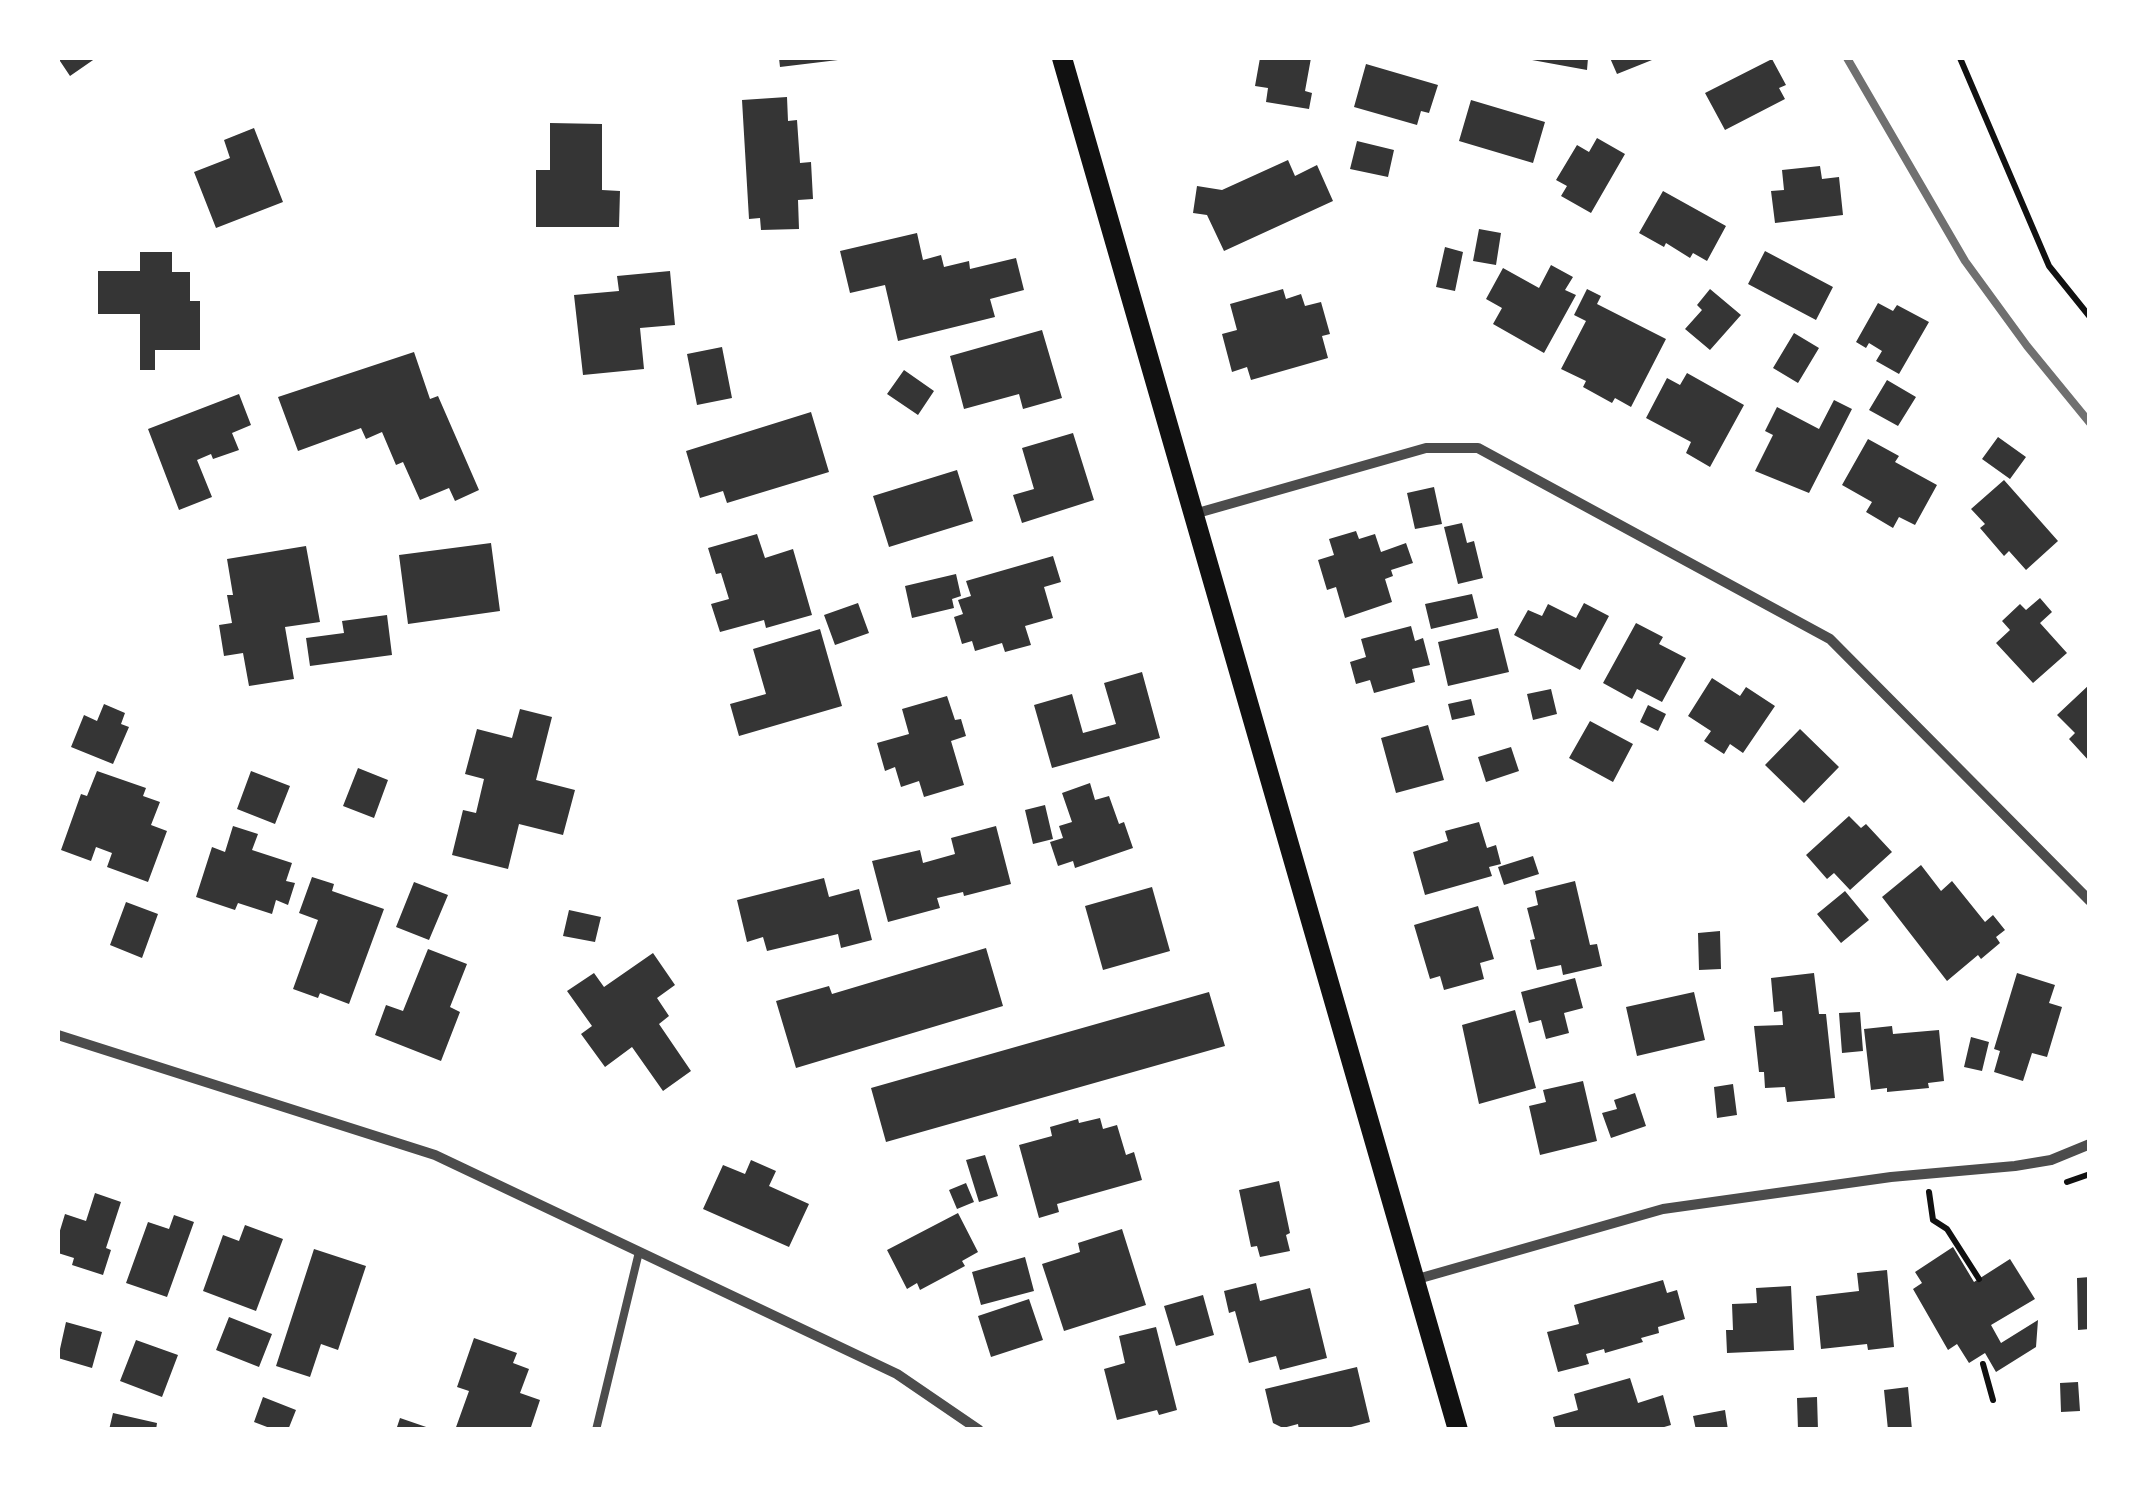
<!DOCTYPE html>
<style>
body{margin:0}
#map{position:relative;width:2147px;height:1487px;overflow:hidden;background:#fff;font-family:"Space Grotesk",sans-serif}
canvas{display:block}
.frame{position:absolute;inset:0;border:60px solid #fff;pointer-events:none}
</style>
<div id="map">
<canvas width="2147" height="1487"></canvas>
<div class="frame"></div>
</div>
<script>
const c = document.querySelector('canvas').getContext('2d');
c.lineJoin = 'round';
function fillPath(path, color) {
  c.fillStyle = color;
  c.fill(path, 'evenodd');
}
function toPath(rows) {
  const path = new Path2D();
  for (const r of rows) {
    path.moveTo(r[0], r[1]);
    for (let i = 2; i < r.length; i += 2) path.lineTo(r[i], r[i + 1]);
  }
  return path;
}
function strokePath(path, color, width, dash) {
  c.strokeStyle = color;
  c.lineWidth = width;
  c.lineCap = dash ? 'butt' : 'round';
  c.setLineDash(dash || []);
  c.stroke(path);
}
const building = toPath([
 [58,58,96,58,70,76],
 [779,58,838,58,838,60,780,67],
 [1260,58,1311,58,1305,91,1312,93,1309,109,1266,102,1268,88,1255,86],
 [1521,58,1588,58,1587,70],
 [1610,58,1657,58,1617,74],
 [1772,59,1786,85,1779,88,1785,99,1725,130,1705,93],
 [1366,64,1438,85,1429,113,1421,111,1417,125,1354,107],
 [787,97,788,121,797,120,800,163,811,162,813,199,798,200,799,229,761,230,760,218,749,219,742,100],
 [1471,100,1545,122,1533,163,1459,141],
 [550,123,602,124,602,190,620,191,619,227,536,227,536,170,550,170],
 [254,128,283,202,216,228,194,172,230,158,224,140],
 [1597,138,1625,154,1591,213,1561,196,1567,186,1556,180,1577,145,1589,152],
 [1357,141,1394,150,1388,177,1350,169],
 [1288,160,1295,176,1317,165,1333,201,1224,251,1207,215,1193,213,1197,186,1222,190],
 [1820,166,1822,179,1839,177,1843,215,1775,223,1771,191,1784,190,1782,170],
 [1663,191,1726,226,1707,261,1693,253,1690,258,1666,243,1664,247,1639,233],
 [1479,229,1501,233,1496,265,1473,261],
 [917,233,923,260,941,255,944,267,969,261,970,269,1016,258,1024,290,990,299,995,317,898,341,885,285,850,293,840,251],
 [1445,247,1463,252,1455,291,1436,287],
 [1765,251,1833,287,1816,320,1748,284],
 [140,252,172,252,172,272,190,272,190,301,200,301,200,350,155,350,155,370,140,370,140,314,98,314,98,271,140,271],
 [1551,265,1573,277,1565,290,1576,295,1544,353,1493,324,1502,308,1486,299,1503,268,1539,288],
 [670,271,675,325,640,328,644,369,583,375,574,295,619,291,617,276],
 [1283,289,1286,299,1301,294,1305,306,1321,302,1330,334,1322,336,1328,358,1251,380,1247,367,1232,372,1222,334,1237,330,1230,304],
 [1587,289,1601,296,1597,304,1666,339,1631,407,1615,398,1612,403,1583,387,1586,381,1561,369,1586,321,1574,315],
 [1710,289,1741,315,1710,350,1685,329,1702,310,1697,305],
 [1878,303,1893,311,1897,305,1929,322,1899,374,1876,361,1882,351,1869,343,1866,348,1856,342],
 [1042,330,1062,398,1023,409,1019,394,964,409,950,356],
 [1794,333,1819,348,1798,383,1773,368],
 [722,347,732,398,697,405,687,354],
 [414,352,430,399,438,396,479,490,455,501,449,488,420,500,403,462,396,465,382,432,366,439,361,428,298,451,278,397],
 [904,370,934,391,918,415,887,394],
 [1687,373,1744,405,1710,467,1686,453,1691,442,1646,418,1667,378,1680,385],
 [1887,380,1916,397,1898,426,1869,410],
 [239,394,251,425,232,433,239,450,213,459,211,454,197,460,212,497,179,510,148,429],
 [1834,400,1852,409,1809,493,1755,471,1773,435,1765,431,1777,407,1819,429],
 [811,412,829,472,727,503,723,491,700,498,686,451],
 [1073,433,1094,500,1022,523,1013,495,1034,489,1022,448],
 [1998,437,2026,457,2010,479,1982,459],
 [1868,439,1899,456,1895,462,1937,485,1915,525,1899,517,1893,528,1866,512,1872,502,1842,485],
 [957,470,973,521,889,547,873,496],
 [2004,480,2058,541,2026,570,2009,551,2004,556,1980,528,1985,524,1971,509],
 [1434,487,1442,524,1415,529,1407,493],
 [1462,523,1467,543,1474,541,1483,578,1458,584,1444,527],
 [1356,531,1359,539,1375,534,1381,552,1406,543,1413,563,1391,570,1393,576,1385,579,1392,602,1345,618,1336,587,1327,590,1318,560,1334,555,1329,539],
 [757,534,765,558,793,549,812,615,766,628,764,620,720,632,711,604,729,599,721,573,716,574,708,548],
 [491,543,500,611,408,624,399,555],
 [306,546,320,622,285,627,294,679,249,686,243,653,224,656,219,625,232,623,227,595,233,595,227,559],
 [1053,556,1061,582,1044,587,1053,618,1025,626,1031,645,1005,652,1002,643,975,651,972,641,962,644,954,617,963,614,958,600,971,596,966,581],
 [956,574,961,596,952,599,954,608,912,618,905,586],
 [1472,594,1478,618,1431,629,1425,604],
 [2040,598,2052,612,2040,623,2067,653,2033,683,1996,643,2010,630,2002,621,2020,604,2026,610],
 [858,603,869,633,835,645,824,615],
 [1584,603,1609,616,1580,670,1514,635,1528,610,1542,616,1548,604,1576,618],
 [387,615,392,655,310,666,306,638,344,633,342,621],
 [1636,623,1663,637,1659,644,1686,658,1662,702,1637,689,1632,699,1603,683],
 [1411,626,1415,641,1423,638,1430,665,1412,669,1415,682,1374,693,1370,680,1356,684,1350,662,1366,657,1361,639],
 [1498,628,1509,672,1448,686,1438,642],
 [820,629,842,706,739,736,730,704,766,694,753,649],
 [1142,672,1160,738,1052,768,1034,705,1072,694,1083,733,1116,724,1104,683],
 [1712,678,1740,696,1746,687,1775,706,1743,753,1730,744,1724,754,1704,741,1711,731,1688,716],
 [2090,684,2090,762,2069,739,2075,733,2057,715],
 [1551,689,1557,714,1533,720,1527,694],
 [947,696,955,720,961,719,966,736,951,741,964,785,924,797,919,781,901,787,895,767,885,771,877,743,909,734,902,709],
 [1471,699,1475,715,1452,720,1448,704],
 [104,704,125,713,121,724,129,727,113,764,71,747,84,715,97,721],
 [1648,705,1666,714,1658,731,1640,722],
 [520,709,552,717,536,780,575,790,563,835,519,824,508,869,452,855,463,810,476,813,484,779,465,774,477,729,512,738],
 [1590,721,1633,744,1613,782,1569,758],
 [1428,725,1444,780,1396,793,1381,738],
 [1800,729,1839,767,1804,803,1765,765],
 [1511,747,1519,771,1486,782,1478,757],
 [358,768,388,780,374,818,343,806],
 [97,771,146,788,143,796,160,802,151,825,167,831,148,882,107,867,112,853,96,847,91,861,61,850,81,794,87,796],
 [251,771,290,786,275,824,237,809],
 [1090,783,1095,800,1109,796,1119,824,1124,822,1133,848,1075,868,1073,861,1058,866,1050,842,1063,838,1059,826,1072,822,1062,793],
 [1045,805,1053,839,1033,844,1025,810],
 [1849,816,1861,828,1866,824,1892,852,1850,890,1834,873,1827,879,1806,855],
 [1479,822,1487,848,1496,845,1501,864,1489,867,1492,876,1425,895,1413,852,1448,841,1445,831],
 [233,826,258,834,252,850,292,863,286,881,295,883,288,905,276,900,272,914,238,903,235,910,196,897,212,847,225,852],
 [996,826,1011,884,964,896,963,892,937,898,940,908,888,922,872,861,920,850,923,863,955,854,951,838],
 [1533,856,1539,874,1504,885,1498,867],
 [1921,865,1941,891,1952,881,1985,922,1993,915,2005,930,1996,937,2000,943,1981,959,1978,955,1947,981,1882,897],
 [312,877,334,884,332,891,384,909,349,1004,320,993,318,998,293,989,318,920,299,913],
 [824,878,829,897,859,889,872,940,841,948,838,934,767,951,763,937,747,942,737,900],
 [1575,881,1590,945,1597,944,1602,966,1563,975,1561,965,1537,970,1530,940,1535,939,1527,908,1538,905,1535,891],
 [414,882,448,895,429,940,396,927],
 [1152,887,1170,951,1103,970,1085,906],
 [1845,891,1869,920,1841,943,1817,914],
 [126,902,158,914,142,958,110,945],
 [1478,906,1494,959,1480,963,1484,979,1444,990,1440,976,1430,979,1414,925],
 [569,910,601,917,595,942,563,936],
 [1720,931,1721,969,1699,970,1698,933],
 [986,948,1003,1006,796,1068,776,1001,829,986,832,994],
 [428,949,467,964,450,1007,460,1012,441,1061,375,1035,386,1005,403,1011],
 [653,953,675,985,657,998,669,1016,659,1024,691,1071,663,1091,632,1047,605,1067,581,1034,592,1026,567,991,594,973,604,987],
 [1814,973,1819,1014,1826,1014,1835,1098,1787,1102,1785,1087,1765,1088,1764,1072,1759,1072,1754,1026,1783,1025,1782,1011,1774,1012,1771,978],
 [2017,973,2055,985,2049,1003,2062,1007,2047,1057,2032,1053,2023,1081,1994,1072,2000,1051,1994,1049],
 [1575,978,1583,1008,1564,1013,1569,1033,1546,1039,1541,1020,1529,1023,1521,992],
 [1209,992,1225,1046,886,1142,871,1088],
 [1694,992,1705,1040,1637,1056,1626,1007],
 [1515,1010,1536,1088,1479,1104,1462,1025],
 [1860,1012,1863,1051,1842,1053,1839,1013],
 [1892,1026,1893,1034,1939,1030,1944,1081,1928,1083,1929,1088,1887,1092,1887,1088,1871,1090,1864,1029],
 [1971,1037,1989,1042,1982,1071,1964,1067],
 [1583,1081,1597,1141,1540,1155,1529,1106,1546,1102,1543,1090],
 [1733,1084,1737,1115,1717,1118,1714,1087],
 [1635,1093,1646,1126,1611,1138,1602,1113,1617,1109,1614,1100],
 [1100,1118,1103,1129,1117,1125,1126,1155,1134,1152,1142,1180,1057,1204,1059,1212,1039,1218,1019,1145,1052,1136,1050,1127,1078,1119,1079,1123],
 [985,1155,998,1196,979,1202,966,1160],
 [751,1160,776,1171,769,1186,809,1204,789,1247,703,1209,723,1165,745,1174],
 [1279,1181,1290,1233,1286,1235,1290,1251,1260,1257,1257,1246,1251,1247,1239,1190],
 [966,1183,974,1202,957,1209,949,1190],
 [95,1193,121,1202,106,1248,111,1250,103,1275,72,1265,74,1258,58,1253,58,1237,65,1214,86,1221],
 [958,1213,978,1252,962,1261,965,1266,920,1290,917,1283,907,1289,887,1250],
 [174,1215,194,1222,167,1297,126,1283,148,1222,169,1229],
 [245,1225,283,1239,256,1311,203,1291,223,1235,239,1241],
 [1122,1229,1146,1305,1064,1331,1042,1264,1080,1252,1078,1243],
 [1953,1247,1974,1282,2010,1259,2035,1299,1991,1325,2001,1343,2038,1320,2036,1347,1996,1372,1985,1353,1969,1363,1957,1344,1948,1350,1913,1289,1922,1283,1915,1272],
 [314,1249,366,1266,338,1350,321,1344,310,1377,276,1366],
 [1025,1257,1034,1291,981,1305,972,1272],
 [1887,1270,1894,1347,1868,1350,1867,1344,1821,1349,1816,1296,1859,1291,1857,1273],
 [2090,1277,2090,1329,2078,1330,2077,1278],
 [1663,1280,1667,1293,1677,1290,1685,1319,1658,1327,1659,1333,1641,1338,1643,1342,1605,1353,1604,1349,1586,1354,1589,1364,1558,1372,1547,1332,1579,1324,1574,1305],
 [1256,1283,1260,1301,1310,1288,1327,1358,1280,1370,1276,1356,1249,1363,1235,1311,1229,1313,1224,1291],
 [1791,1286,1794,1350,1727,1353,1726,1330,1733,1330,1732,1304,1757,1303,1756,1288],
 [1203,1295,1214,1335,1176,1346,1164,1306],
 [1029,1299,1043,1340,991,1357,978,1316],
 [229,1317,272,1334,259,1367,216,1350],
 [66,1322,102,1332,92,1368,58,1358],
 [1156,1327,1177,1410,1159,1415,1157,1410,1117,1420,1104,1369,1125,1363,1119,1336],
 [474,1338,517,1353,513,1363,529,1369,520,1393,540,1400,530,1430,455,1430,469,1391,457,1387],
 [136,1340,178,1355,162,1397,120,1381],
 [1357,1367,1370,1422,1340,1430,1299,1430,1298,1424,1283,1428,1273,1423,1265,1389],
 [1630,1378,1638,1403,1663,1395,1671,1425,1654,1430,1556,1430,1553,1417,1578,1410,1574,1394],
 [2078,1382,2080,1411,2061,1412,2060,1383],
 [1908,1387,1912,1430,1888,1430,1884,1390],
 [263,1397,296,1410,288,1430,275,1430,254,1422],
 [1817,1397,1818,1430,1798,1430,1797,1398],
 [1725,1410,1728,1430,1696,1430,1693,1416],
 [113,1413,157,1423,156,1430,109,1430],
 [400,1418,432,1429,431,1430,396,1430]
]);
const path = toPath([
 [1960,58,2049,266,2090,317],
 [2067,1182,2090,1174],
 [1929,1192,1933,1220,1947,1229,1979,1279],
 [1983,1364,1993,1400]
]);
const service = toPath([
 [596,1430,639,1252]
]);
const minor = toPath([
 [1194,514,1426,448,1478,448,1830,639,2090,901],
 [58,1035,435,1155,897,1374,979,1430],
 [1414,1280,1663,1209,1891,1177,2015,1166,2051,1160,2090,1144]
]);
const secondary = toPath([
 [1062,58,1458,1430]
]);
const rail = toPath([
 [1847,58,1965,261,2027,346,2090,423]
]);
fillPath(building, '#353535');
strokePath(path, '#111', 6);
strokePath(service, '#4c4c4c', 8);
strokePath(minor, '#4c4c4c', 10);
strokePath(secondary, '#111', 20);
strokePath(rail, '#707070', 8);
</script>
